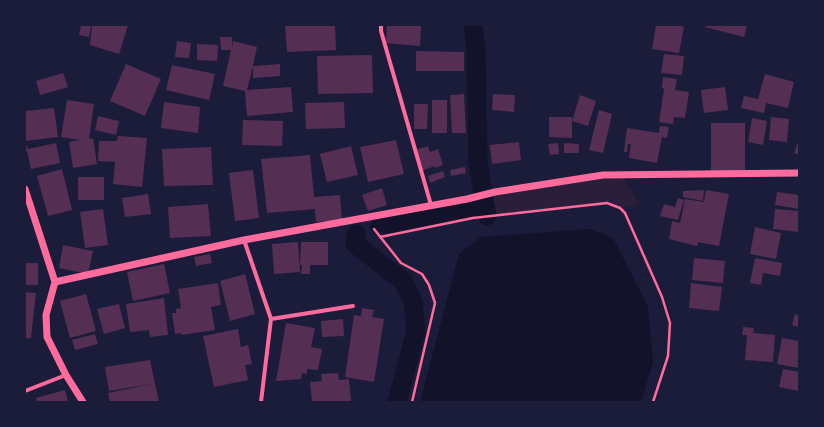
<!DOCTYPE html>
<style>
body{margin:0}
#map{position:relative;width:824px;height:427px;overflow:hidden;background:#1b1b3a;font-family:"Noto Serif",serif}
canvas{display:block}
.frame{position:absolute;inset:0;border:26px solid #1b1b3a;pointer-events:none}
</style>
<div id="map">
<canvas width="824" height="427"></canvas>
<div class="frame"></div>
</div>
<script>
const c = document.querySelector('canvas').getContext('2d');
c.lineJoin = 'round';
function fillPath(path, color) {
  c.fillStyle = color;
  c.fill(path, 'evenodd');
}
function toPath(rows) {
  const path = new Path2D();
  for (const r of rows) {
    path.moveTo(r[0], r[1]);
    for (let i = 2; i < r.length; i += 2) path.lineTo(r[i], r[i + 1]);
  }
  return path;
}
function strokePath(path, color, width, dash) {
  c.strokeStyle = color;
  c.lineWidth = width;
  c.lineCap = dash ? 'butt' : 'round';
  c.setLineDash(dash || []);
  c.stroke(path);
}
const green = toPath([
 [624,175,624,179,640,204,620,208,607,203,473,218,380,237,365,217,431,205]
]);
const water = toPath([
 [590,229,613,238,648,307,653,362,641,402,420,402,459,254,481,237]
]);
const canal = toPath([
 [473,25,476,49,478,163,487,216],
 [380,226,485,204],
 [356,234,355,244,403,281,413,302,416,331,397,402]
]);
const building = toPath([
 [81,25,91,25,89,37,79,35],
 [92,25,128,25,119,54,90,45],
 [285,25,335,25,336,50,287,52],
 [387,25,421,26,420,46,386,43],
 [656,25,679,25,684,27,679,53,652,49],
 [706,25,747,25,744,37,705,27],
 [220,37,232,37,232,47,233,41,257,47,253,66,280,64,280,76,253,78,253,66,247,90,291,87,293,112,247,116,245,91,223,86,231,50,221,50],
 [177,41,191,43,189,58,175,57],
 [197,44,218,45,217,61,197,60],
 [416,51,464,52,464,71,416,71],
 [664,54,684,56,682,75,661,73],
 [372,55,373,93,318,94,317,56],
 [126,64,161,79,145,116,110,101],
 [172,65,215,74,209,100,166,90],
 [63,73,68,87,40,95,36,81],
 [765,74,794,82,788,108,766,103,764,113,741,108,744,96,758,99],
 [663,77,677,79,675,90,689,92,685,118,674,117,673,124,659,122,664,89,662,88],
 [725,87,728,110,704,113,701,90],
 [464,94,466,133,452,133,450,95],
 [493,94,515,95,514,112,492,110],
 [580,95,596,101,588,126,572,121,572,138,549,137,549,117,572,117,572,121],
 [67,100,94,104,89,139,93,138,97,164,73,168,69,142,80,140,61,137],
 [432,100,447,100,447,133,432,133],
 [164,102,200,107,198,133,161,128],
 [344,102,345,128,306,129,305,103],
 [414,104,428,104,427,129,414,129],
 [54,108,58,137,25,141,25,111],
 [599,110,612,114,603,153,589,150],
 [98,116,119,121,116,135,95,130],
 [771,117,789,119,787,142,769,140],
 [752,118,767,121,763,145,748,142],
 [243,120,283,121,282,146,242,145],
 [711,123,745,123,745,171,711,171],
 [660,126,669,127,667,138,662,137,657,163,629,158,631,144,628,144,627,152,624,152,627,128,659,133],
 [118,136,147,138,142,187,113,184,115,162,98,161,99,141,117,141],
 [799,139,799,155,794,153],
 [396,140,404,174,368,182,360,147],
 [519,142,521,160,492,164,490,145],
 [25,143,28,149,56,143,60,163,31,169,27,151,25,152],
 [558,143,559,154,550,155,548,144],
 [564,143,579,144,579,153,564,153],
 [351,146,358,175,327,182,320,154],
 [428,146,430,152,438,149,443,165,435,168,435,166,421,171,415,150],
 [211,147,213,185,164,186,162,149],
 [310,155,314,197,340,195,342,220,316,222,315,209,267,213,261,159],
 [465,167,466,173,451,176,450,170],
 [62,169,72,210,48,216,37,176],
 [253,170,259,218,235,221,229,173],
 [443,171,445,177,430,183,428,176],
 [78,177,104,177,104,200,78,200],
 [382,188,387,205,368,211,362,195],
 [704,190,703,201,683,197,683,191],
 [706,190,729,194,719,246,698,242,697,246,669,239,672,221,680,223,685,199,704,202],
 [777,192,799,195,799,209,775,205],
 [148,194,151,214,125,217,122,198],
 [678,198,684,200,678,220,660,216,664,204,675,207],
 [208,204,211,236,170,238,168,207],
 [103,209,108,245,85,248,80,212],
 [775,209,799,211,799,232,773,229],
 [755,227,781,233,776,259,750,254],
 [298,242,300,272,274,274,272,244],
 [301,242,328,242,328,265,310,265,310,274,301,274,302,265,300,265],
 [63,245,93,251,88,274,59,268],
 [210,254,212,263,196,266,194,257],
 [694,258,725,261,723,283,692,280],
 [755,258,782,263,780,276,763,273,761,285,750,283],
 [25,263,38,263,38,285,25,285],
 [164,264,170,293,133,301,127,272],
 [245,274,255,314,230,321,220,281],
 [218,283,221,305,211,307,215,330,181,335,181,333,175,334,172,313,176,313,176,309,181,308,178,289],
 [691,283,722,287,719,311,689,308],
 [25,292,36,293,31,338,25,338],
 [86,294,96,331,70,338,60,301],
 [164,298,168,335,150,337,149,330,130,332,126,304],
 [119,304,125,328,104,334,97,309],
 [362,308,374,310,372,317,384,319,374,382,345,377,354,315,361,316],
 [795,314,799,315,799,327,792,325],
 [343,319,344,336,322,337,321,321],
 [286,323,315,328,311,347,322,349,318,370,307,369,307,374,302,373,301,379,276,381],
 [743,327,754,328,753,333,775,335,773,362,745,360,747,335,742,335],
 [238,329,241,347,248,345,252,364,245,365,248,380,214,387,203,336],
 [95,334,98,344,75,350,72,340],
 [782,338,799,341,799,368,777,364],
 [150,360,159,402,110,402,108,393,152,384,109,391,105,367],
 [783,369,799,372,799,391,779,387],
 [338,373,339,380,349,379,351,401,312,402,310,382,322,381,321,374],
 [65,390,68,402,37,402,36,398]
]);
const path = toPath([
 [374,229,401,263,422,274,429,285,435,303,412,402],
 [380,237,473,218,607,203,620,208,625,213,662,297,670,323,668,356,653,402]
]);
const minor = toPath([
 [381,25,381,31,431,205],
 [244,240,271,319,261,402],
 [271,319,353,306],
 [25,391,66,375]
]);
const tertiary = toPath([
 [25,189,55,282,46,315,47,337,66,375,83,402],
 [55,282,244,240,467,199,495,192,603,175,799,173]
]);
fillPath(green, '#2a1e3b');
fillPath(water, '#12122b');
strokePath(canal, '#12122b', 19);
fillPath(building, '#542f53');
strokePath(path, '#ff6b9d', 2.5);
strokePath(minor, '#ff6b9d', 4);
strokePath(tertiary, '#ff6b9d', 7);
</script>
